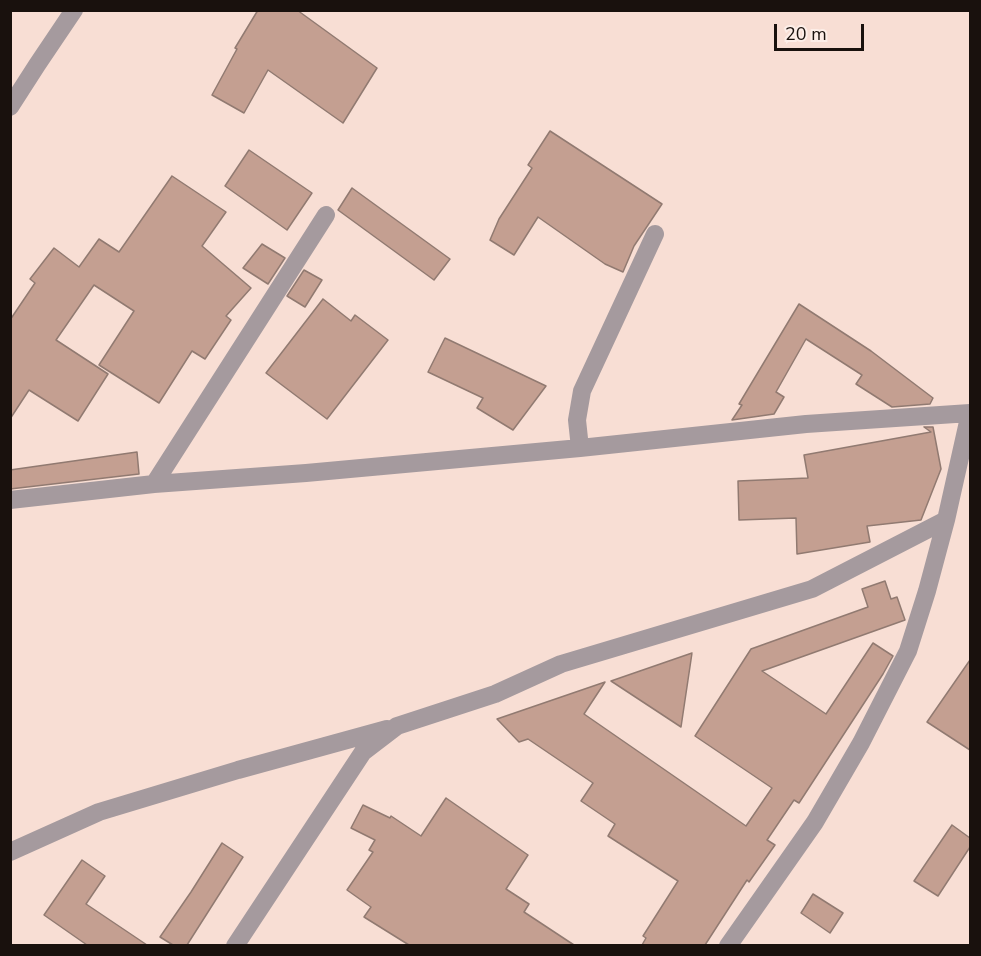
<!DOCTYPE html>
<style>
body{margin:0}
#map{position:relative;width:981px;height:956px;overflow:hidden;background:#f8ded4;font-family:"Nunito Sans",sans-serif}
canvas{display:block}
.frame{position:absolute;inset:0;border:12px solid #19110d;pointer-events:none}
.scale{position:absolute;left:774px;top:24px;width:90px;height:27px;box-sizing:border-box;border:3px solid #19110d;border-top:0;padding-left:8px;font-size:18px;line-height:21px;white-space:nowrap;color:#19110d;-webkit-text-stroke:4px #fdeee8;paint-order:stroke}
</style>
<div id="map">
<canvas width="981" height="956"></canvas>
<div class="frame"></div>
<div class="scale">20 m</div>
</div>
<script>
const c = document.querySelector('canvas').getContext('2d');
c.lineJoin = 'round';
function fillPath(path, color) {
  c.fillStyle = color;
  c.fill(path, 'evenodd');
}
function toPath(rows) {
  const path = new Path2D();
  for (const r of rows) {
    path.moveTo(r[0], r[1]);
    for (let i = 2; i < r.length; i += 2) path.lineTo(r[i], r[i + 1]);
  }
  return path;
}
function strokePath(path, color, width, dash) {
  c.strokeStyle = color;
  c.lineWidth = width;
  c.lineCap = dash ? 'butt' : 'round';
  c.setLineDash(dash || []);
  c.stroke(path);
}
const building = toPath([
 [258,10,297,10,377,68,343,123,268,70,244,113,212,95,237,49,235,48,258,10],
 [550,131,662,204,634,246,623,272,605,264,538,217,514,255,490,240,499,219,532,168,528,165,550,131],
 [249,150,312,193,287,230,225,186,249,150],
 [172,176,226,212,202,246,251,288,226,316,231,320,205,359,192,351,159,403,99,365,134,311,94,285,56,340,108,374,78,421,29,390,10,419,10,320,35,283,30,279,54,248,79,267,99,239,119,252,172,176],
 [352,188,450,259,434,280,338,210,352,188],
 [262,244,285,258,268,284,243,268,262,244],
 [304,270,322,280,305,307,287,296,304,270],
 [323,299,351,321,355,315,388,340,327,419,266,373,323,299],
 [799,304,871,351,933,398,930,404,892,407,856,384,862,375,806,339,776,392,784,397,774,414,732,420,742,405,739,404,799,304],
 [445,338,546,386,513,430,477,408,483,398,428,372,445,338],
 [924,427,933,427,941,469,921,520,867,526,870,542,797,554,796,518,739,520,738,481,808,478,804,455,931,432,924,427],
 [137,452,139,474,10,489,10,470,137,452],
 [885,581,891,599,897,597,905,620,762,671,826,714,873,643,893,656,883,674,799,803,794,800,767,840,775,845,749,882,747,880,705,945,642,945,646,938,643,936,678,881,608,836,615,824,581,801,593,783,528,739,519,742,497,719,605,682,584,714,746,826,772,788,695,736,751,649,868,607,862,589,885,581],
 [692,653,681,727,611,681,692,653],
 [970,660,970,750,927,722,970,660],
 [446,798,528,855,506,889,529,904,524,912,574,945,409,945,364,917,371,907,347,890,373,852,369,850,375,840,351,828,363,805,390,818,391,816,421,836,446,798],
 [952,825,970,838,970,847,938,896,914,881,952,825],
 [222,843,243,857,187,945,173,945,160,937,191,892,222,843],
 [82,860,105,876,86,904,147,945,87,945,44,915,82,860],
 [813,894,843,913,830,933,801,913,813,894]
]);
const minor = toPath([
 [10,107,37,65,74,10],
 [580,448,577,420,582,391,655,234],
 [154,484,326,215],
 [10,500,154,484,306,473,580,448,806,424,970,413],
 [10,852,99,812,238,770,387,729],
 [235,946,363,752,397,726,495,694,561,664,812,589,946,520],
 [728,946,815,822,861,743,908,651,927,591,946,520,970,413]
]);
fillPath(building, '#c49f91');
strokePath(building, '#917a71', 1.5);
strokePath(minor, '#a59a9e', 18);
</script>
